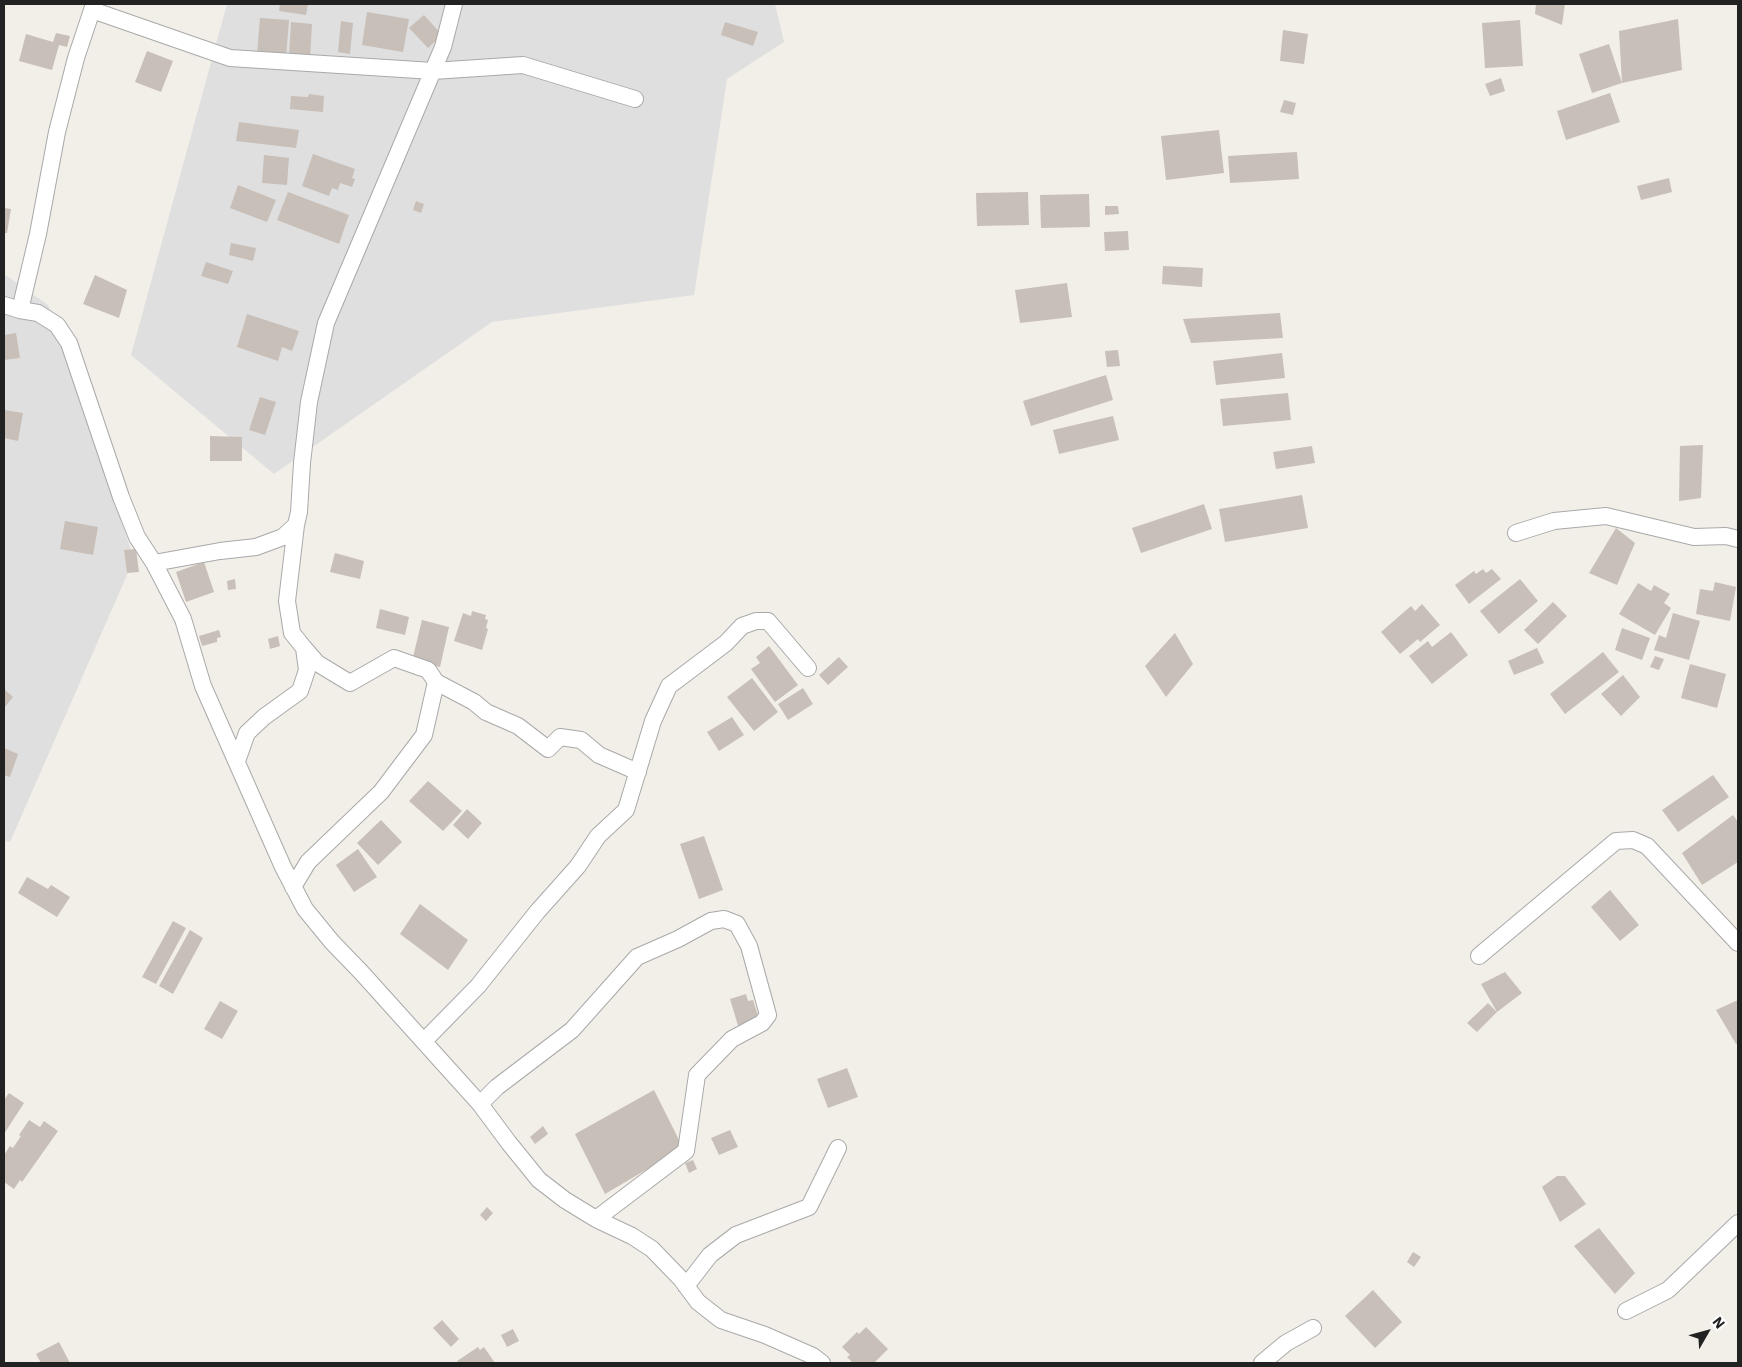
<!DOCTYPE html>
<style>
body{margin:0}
#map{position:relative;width:1742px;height:1367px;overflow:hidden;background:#f2efe9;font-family:"IBM Plex Sans",sans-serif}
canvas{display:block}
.frame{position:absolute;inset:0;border:5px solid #222;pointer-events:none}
.north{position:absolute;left:1682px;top:1307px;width:50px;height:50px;-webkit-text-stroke:4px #fff;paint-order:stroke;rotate:52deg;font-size:14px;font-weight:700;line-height:20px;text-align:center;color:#222}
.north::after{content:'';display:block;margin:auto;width:18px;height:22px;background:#222;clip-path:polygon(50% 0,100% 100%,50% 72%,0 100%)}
</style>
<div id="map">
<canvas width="1742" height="1367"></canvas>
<div class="frame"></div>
<div class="north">N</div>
</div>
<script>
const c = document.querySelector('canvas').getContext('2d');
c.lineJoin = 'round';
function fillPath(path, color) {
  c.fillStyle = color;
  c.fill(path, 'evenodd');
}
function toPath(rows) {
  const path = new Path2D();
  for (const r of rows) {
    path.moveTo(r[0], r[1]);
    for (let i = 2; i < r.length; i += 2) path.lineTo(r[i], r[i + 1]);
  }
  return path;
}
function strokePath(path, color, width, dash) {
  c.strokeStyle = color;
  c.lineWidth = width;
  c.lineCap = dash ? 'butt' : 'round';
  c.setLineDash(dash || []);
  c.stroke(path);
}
const residential = toPath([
 [227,4,775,4,784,42,727,79,694,295,492,322,274,474,131,355],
 [4,274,48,305,134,559,10,842,4,841]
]);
const building = toPath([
 [280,4,308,4,306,15,279,11],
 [1536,4,1565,4,1562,25,1535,14],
 [367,12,409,19,403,52,362,45],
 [424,15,442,35,428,48,409,28],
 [260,18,289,20,286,57,257,54],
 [1678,19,1682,70,1622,83,1619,31],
 [1520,20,1523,66,1485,68,1482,23],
 [341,21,353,23,350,54,338,52],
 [291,22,312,24,310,59,289,57],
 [725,22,758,32,753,46,721,35],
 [1283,30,1308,34,1304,64,1280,61],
 [56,33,70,36,67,47,59,45,52,70,19,61,26,34,53,42],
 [1609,44,1622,83,1592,93,1579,54],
 [147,51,173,61,161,92,135,82],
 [1501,78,1505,91,1490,96,1485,84],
 [1610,93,1620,122,1566,140,1557,111],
 [309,94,324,96,323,112,290,109,291,96,308,97],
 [1284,100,1296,103,1293,115,1280,112],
 [239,122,299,130,296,148,236,141],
 [1219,130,1224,173,1166,180,1161,136],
 [1297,152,1299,179,1230,183,1228,156],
 [313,154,355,169,352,178,355,179,352,187,340,183,338,190,332,188,329,196,302,186],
 [264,155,289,158,287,185,262,183],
 [1669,178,1672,192,1641,200,1637,186],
 [238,185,276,200,267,222,230,208],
 [288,192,349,215,339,244,277,220],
 [1028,192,1029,225,977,226,976,193],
 [1089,194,1090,227,1041,228,1040,195],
 [416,201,424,204,421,213,413,210],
 [1105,206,1118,206,1119,214,1105,215],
 [4,208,11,209,7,233,4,233],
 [1128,231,1129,250,1105,251,1104,232],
 [231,243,256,248,253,261,229,255],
 [206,262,233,271,228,284,201,276],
 [1163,266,1203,268,1202,287,1162,284],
 [95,275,127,290,119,318,83,304],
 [1067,283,1072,317,1020,323,1015,290],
 [1280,313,1283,338,1191,343,1183,319],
 [247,314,299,331,292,351,282,347,278,361,237,347],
 [16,333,20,358,4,360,4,335],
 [1118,350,1120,366,1107,367,1105,351],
 [1282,353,1285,378,1216,385,1213,361],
 [1106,375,1113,400,1031,426,1023,401],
 [1288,393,1291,420,1223,426,1220,399],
 [260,397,276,402,265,435,249,430],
 [4,410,23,413,18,441,4,438],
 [1113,416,1119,440,1059,454,1053,430],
 [210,436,242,437,242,461,210,461],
 [1703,445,1701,498,1679,501,1680,446],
 [1312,446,1315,463,1276,469,1273,452],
 [1302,495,1308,528,1225,542,1219,509],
 [1204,504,1212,529,1141,553,1132,528],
 [65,521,98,527,93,555,60,549],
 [1616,528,1635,543,1617,585,1589,573],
 [136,549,139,572,127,573,124,550],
 [335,553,364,561,360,579,330,572],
 [204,562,214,592,186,602,176,572],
 [1483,569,1486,573,1492,569,1501,579,1469,604,1455,585,1474,571,1476,574],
 [235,579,236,589,228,590,227,581],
 [1520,579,1538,601,1499,634,1480,611],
 [1715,582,1736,587,1730,621,1696,614,1700,589,1713,591],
 [1638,583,1651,591,1654,585,1670,594,1664,603,1671,608,1655,635,1619,614],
 [1553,602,1567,616,1538,644,1524,630],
 [1422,604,1440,625,1420,642,1418,639,1400,654,1381,632,1411,606,1415,611],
 [380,609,409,617,405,635,376,628],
 [472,611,486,615,485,619,488,620,486,628,488,629,482,650,454,641,463,613,471,616],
 [1673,613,1700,621,1689,660,1654,650,1659,635,1666,638],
 [422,620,449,627,440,667,412,661],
 [1622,628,1650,638,1642,660,1615,650],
 [219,630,221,637,217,638,217,642,202,646,199,636],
 [1451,632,1468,655,1432,684,1409,656,1428,641,1432,647],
 [1175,633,1193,664,1166,697,1145,666],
 [278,636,280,646,270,649,268,639],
 [769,646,798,685,775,702,751,669,760,663,756,657],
 [1537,648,1544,663,1514,675,1508,661],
 [1603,652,1619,672,1565,714,1550,694],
 [1655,656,1664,659,1659,670,1650,667],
 [839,657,848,667,828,685,819,675],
 [1690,664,1726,674,1717,708,1681,698],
 [1623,675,1640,697,1621,716,1601,694],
 [752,678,778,712,754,731,727,697],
 [803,688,813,704,788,720,778,704],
 [4,689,13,697,4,708],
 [732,717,744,735,719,751,707,732],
 [4,748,18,754,10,777,4,775],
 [1713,775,1729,797,1678,832,1662,810],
 [428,781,462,811,443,831,409,801],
 [467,809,482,823,468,839,453,825],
 [1733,815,1738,822,1738,862,1702,885,1682,853],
 [381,820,402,842,378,865,357,843],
 [704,836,723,890,699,899,680,844],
 [358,849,377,877,354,892,336,865],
 [27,877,48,889,51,885,70,897,57,917,18,893],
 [1610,890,1639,925,1620,941,1591,907],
 [420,904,468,940,448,970,400,934],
 [173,921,186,928,156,984,142,977],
 [190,930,203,938,173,994,159,986],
 [1505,972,1522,993,1497,1012,1481,984],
 [746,994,748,1001,753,1000,760,1022,739,1029,730,999],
 [1738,1000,1738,1043,1736,1044,1716,1010],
 [220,1001,238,1011,222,1039,204,1029],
 [1488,1003,1497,1012,1477,1032,1467,1023],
 [847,1068,858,1097,828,1108,817,1079],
 [654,1090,683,1148,605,1194,575,1134],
 [9,1093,24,1103,4,1134,4,1100],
 [29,1120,40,1127,44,1121,58,1131,22,1182,20,1180,14,1189,4,1182,4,1155,10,1146,13,1148,21,1136,19,1135],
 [543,1126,548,1134,535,1144,530,1137],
 [730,1130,738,1147,719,1155,711,1138],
 [693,1160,697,1169,689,1173,685,1163],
 [1557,1176,1565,1176,1586,1204,1560,1222,1542,1187],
 [487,1207,493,1213,486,1221,480,1215],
 [1599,1228,1635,1273,1615,1294,1574,1246],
 [1413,1252,1421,1257,1414,1267,1407,1262],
 [1373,1290,1402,1322,1375,1348,1345,1316],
 [442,1320,459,1339,451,1347,433,1328],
 [866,1327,888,1349,874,1363,853,1363,847,1357,850,1355,842,1347,857,1332,859,1334],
 [513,1329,519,1341,507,1347,501,1335],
 [59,1342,70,1363,41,1363,36,1354],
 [478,1347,480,1350,484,1347,495,1363,458,1363,457,1361]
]);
const minor = toPath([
 [92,10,230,58,433,71,523,65,635,99],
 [4,305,20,310,38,313,57,325,69,343,121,497,137,537,154,563,183,619,203,686,283,867,305,909,332,942,361,972,480,1104,509,1143,539,1180,565,1200,596,1219,632,1236,652,1249,681,1279,698,1302,721,1320,765,1335,813,1356,822,1363],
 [20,310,38,234,57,132,76,58,94,4],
 [1516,533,1554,521,1606,516,1694,537,1726,536,1738,539],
 [154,563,220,551,256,547,283,537,296,525,299,512,302,463,309,402,326,323,443,47,454,4],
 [436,682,474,702,486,712,518,726,548,749,560,737,581,740,599,755,638,772],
 [237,761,247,733,264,717,300,691,307,670,304,648,292,633,287,601,296,525],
 [293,887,308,862,381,792,424,735,436,682,428,670,394,658,350,683,317,663,304,648],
 [1479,956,1616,841,1633,840,1647,846,1738,943],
 [424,1041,478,986,537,912,578,866,598,836,626,810,653,721,669,686,726,643,742,626,756,621,768,621,808,668],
 [480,1104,497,1087,572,1030,637,957,678,939,711,921,724,919,737,924,749,946,768,1015,762,1023,732,1039,697,1075,686,1151,596,1219],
 [686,1286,710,1255,736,1235,809,1207,838,1148],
 [1626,1311,1668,1290,1738,1223],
 [1262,1363,1286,1343,1313,1328]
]);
fillPath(residential, '#e0dfdf');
fillPath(building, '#c7bfb8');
strokePath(minor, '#a9a9a9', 18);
strokePath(minor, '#fff', 16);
</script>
